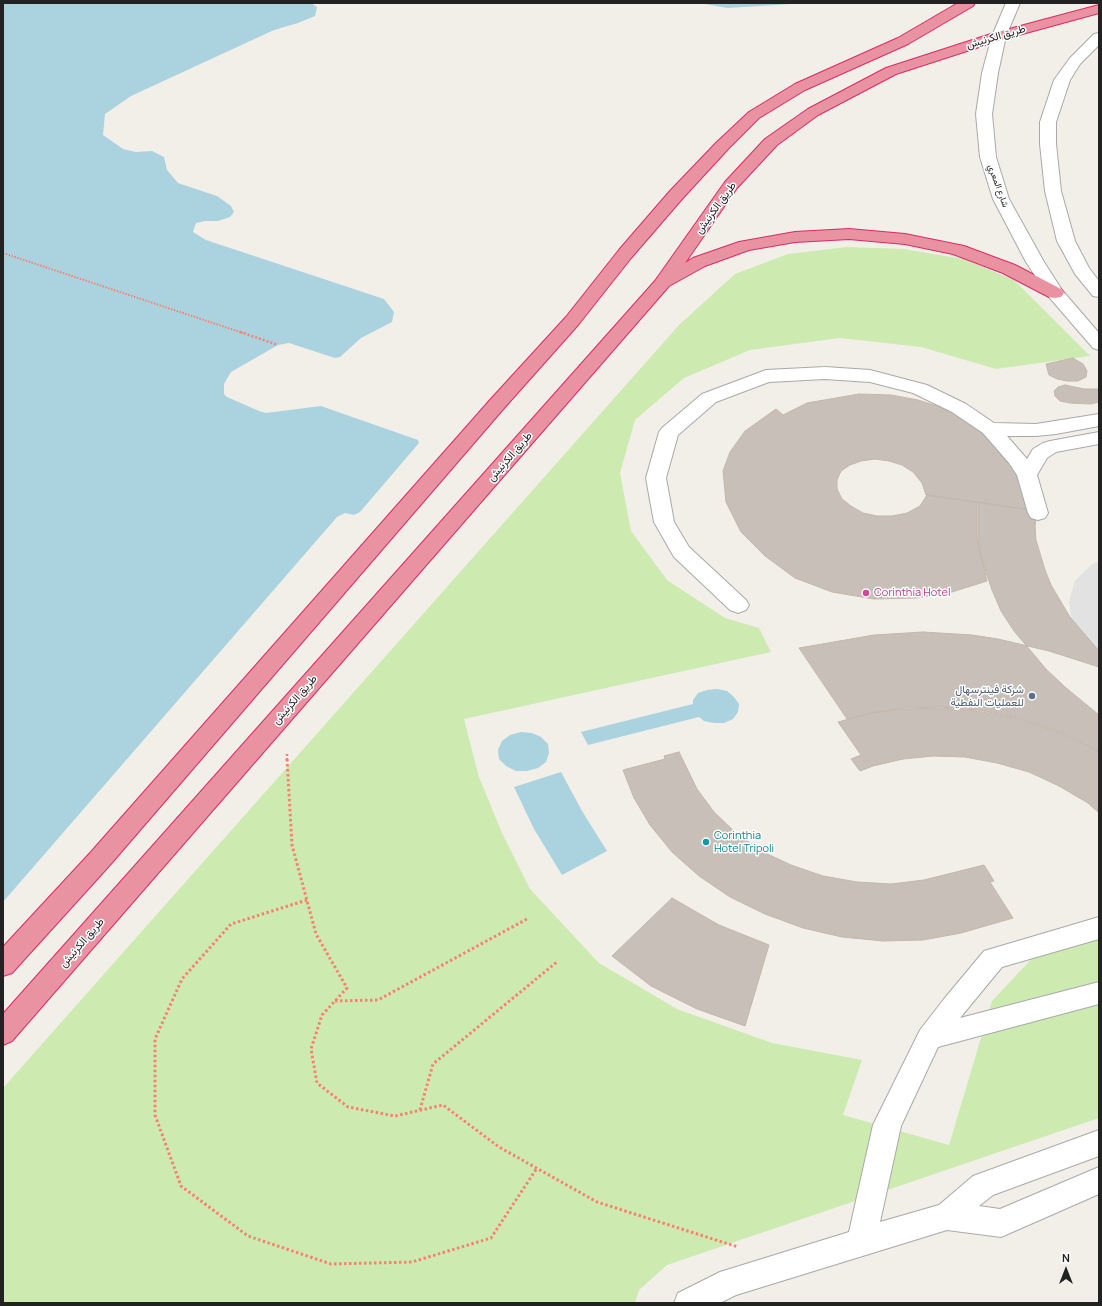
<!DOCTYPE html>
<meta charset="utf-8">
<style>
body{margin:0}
#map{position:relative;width:1102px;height:1306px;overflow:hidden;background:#f2efe9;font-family:Manrope,sans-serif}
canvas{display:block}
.frame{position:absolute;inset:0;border:4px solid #222;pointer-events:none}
.north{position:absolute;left:1046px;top:1250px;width:40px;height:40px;-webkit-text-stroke:3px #fff;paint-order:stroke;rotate:0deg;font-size:11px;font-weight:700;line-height:16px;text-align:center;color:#222}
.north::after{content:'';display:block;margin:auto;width:14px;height:18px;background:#222;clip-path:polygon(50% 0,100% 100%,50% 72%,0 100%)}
</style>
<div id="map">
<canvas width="1102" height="1306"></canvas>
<div class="frame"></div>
<div class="north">N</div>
</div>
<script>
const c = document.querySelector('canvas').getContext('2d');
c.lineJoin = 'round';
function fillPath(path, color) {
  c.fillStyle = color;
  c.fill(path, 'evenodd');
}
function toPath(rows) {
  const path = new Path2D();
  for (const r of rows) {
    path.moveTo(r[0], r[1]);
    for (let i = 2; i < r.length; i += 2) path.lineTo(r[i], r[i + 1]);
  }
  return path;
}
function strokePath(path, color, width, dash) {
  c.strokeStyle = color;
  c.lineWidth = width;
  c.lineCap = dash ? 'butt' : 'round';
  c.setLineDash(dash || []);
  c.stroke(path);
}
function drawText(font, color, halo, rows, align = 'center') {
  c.font = font + ' Manrope,Vazirmatn,sans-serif';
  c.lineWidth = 3;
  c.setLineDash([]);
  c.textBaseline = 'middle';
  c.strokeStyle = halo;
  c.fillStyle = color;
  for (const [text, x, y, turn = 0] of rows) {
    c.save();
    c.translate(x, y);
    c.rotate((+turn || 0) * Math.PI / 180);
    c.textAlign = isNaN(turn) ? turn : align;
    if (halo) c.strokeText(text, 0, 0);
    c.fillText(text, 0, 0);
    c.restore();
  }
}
const grass = toPath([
 [847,247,904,249,963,259,1014,280,1090,356,996,369,921,347,840,338,750,350,684,378,635,420,620,473,631,531,667,580,725,618,759,628,771,652,464,719,479,777,502,833,530,889,599,963,677,1009,772,1043,862,1060,843,1115,949,1145,992,1001,1038,952,1099,933,1099,1118,667,1265,639,1290,635,1303,3,1303,3,1088,679,325,735,274,788,254]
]);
const parking = toPath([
 [1099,561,1099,657,1072,623,1069,601,1075,581,1091,565]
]);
const water = toPath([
 [3,3,311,3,317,7,315,16,298,23,274,30,131,96,105,114,103,135,123,149,136,152,152,151,164,157,167,170,178,183,217,196,231,206,234,212,230,217,218,221,205,221,196,223,193,232,206,240,384,299,394,312,392,322,361,338,340,357,335,358,289,343,278,345,231,372,224,384,224,394,227,397,259,411,266,413,321,406,418,440,419,443,360,512,354,515,345,513,337,517,3,902],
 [698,3,807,3,728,8],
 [717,689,727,691,734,697,739,704,738,712,733,719,724,723,714,723,704,721,699,717,588,745,581,732,693,704,693,700,698,693,707,690],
 [521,732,532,733,541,737,548,744,549,753,546,762,538,768,527,771,516,771,506,766,499,759,498,750,502,741,510,735],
 [561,772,582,811,607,851,562,875,534,829,514,787]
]);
const building = toPath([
 [1073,358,1083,364,1087,371,1086,377,1078,381,1067,381,1057,379,1049,375,1046,364,1073,358],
 [1065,385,1084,389,1099,389,1099,402,1091,404,1070,403,1060,401,1055,396,1054,391,1058,387,1065,385],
 [859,394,891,395,918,400,943,408,962,416,1015,458,1037,511,926,495,922,483,913,472,902,465,889,461,875,459,861,461,850,465,841,471,837,480,837,489,842,499,851,506,863,513,877,516,892,516,907,513,920,506,927,495,977,502,977,539,987,581,952,592,917,598,874,599,832,592,795,578,765,556,741,532,726,502,723,471,730,452,745,431,776,409,783,415,807,403,859,394],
 [978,502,1037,511,1035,526,1036,540,1045,570,1051,585,1070,617,1099,651,1099,715,1065,687,1046,669,1014,631,1001,611,992,590,980,554,978,538,978,502],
 [923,632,972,635,998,639,1049,651,1099,667,1099,752,1084,743,1049,728,1014,717,978,710,941,707,905,708,871,713,847,719,799,648,874,635,923,632],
 [941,708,977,711,1014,718,1049,729,1084,744,1099,752,1099,813,1088,803,1059,786,1029,772,997,763,965,757,933,756,903,759,873,766,860,771,851,759,861,755,838,722,871,713,905,709,941,708],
 [679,752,697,789,714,812,735,832,761,851,791,865,823,876,857,882,891,884,924,880,984,865,994,881,990,882,1013,918,961,933,923,940,883,941,842,937,803,928,765,914,730,897,699,876,672,852,650,825,634,798,623,770,665,759,664,756,679,752],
 [672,898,719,925,769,945,745,1026,697,1009,651,986,612,956,672,898]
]);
const pathFar2 = toPath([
 [3,253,243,333]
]);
const pathFar1 = toPath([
 [240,332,278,345],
 [287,754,287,760]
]);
const path = toPath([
 [287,759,292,845,316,934,347,988,322,1015,311,1049,317,1083,348,1107,395,1116,443,1105,499,1147,597,1202,738,1247],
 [307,900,231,924,182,979,155,1039,155,1115,181,1186,248,1236,331,1264,412,1262,491,1238,537,1168],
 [335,1001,378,1000,527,919],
 [420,1110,433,1064,558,961]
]);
const minor = toPath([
 [1006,3,1020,3,1006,36,998,73,992,114,996,157,1009,199,1044,262,1062,290,1099,333,1099,350,1093,348,1049,297,1026,262,993,199,980,157,976,114,982,73,992,36,1006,3],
 [1099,33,1099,45,1080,64,1070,80,1056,122,1056,144,1061,191,1075,241,1089,268,1099,281,1099,297,1093,296,1075,274,1057,241,1045,191,1040,144,1040,122,1054,80,1070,58,1094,34,1099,33],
 [825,367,870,370,927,385,966,404,994,423,1036,424,1099,414,1099,426,1056,434,1036,436,1007,436,1027,459,1033,449,1043,443,1050,441,1099,432,1099,444,1056,452,1047,458,1037,475,1048,513,1045,518,1038,520,1031,518,1028,513,1017,475,1009,463,983,433,952,412,913,393,870,382,825,379,769,382,716,402,678,435,666,478,674,522,689,547,746,600,749,605,746,610,738,613,730,610,674,557,654,522,646,478,659,432,662,428,702,394,766,370,825,367],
 [1099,917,1099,939,1002,967,960,1018,1099,982,1099,1004,938,1047,901,1126,880,1222,939,1205,973,1176,1099,1130,1099,1156,993,1195,979,1206,1000,1209,1099,1167,1099,1194,1001,1237,947,1230,736,1295,720,1303,674,1303,678,1293,720,1272,849,1232,873,1125,920,1030,944,999,984,951,1099,917]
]);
const highway = toPath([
 [958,3,975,3,973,6,908,44,805,90,759,118,728,149,682,199,631,258,578,325,505,407,109,866,12,973,3,976,3,947,91,852,491,399,566,317,619,250,670,191,716,143,749,112,795,84,898,38,958,3],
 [1099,5,1099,13,1004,39,896,74,818,115,777,145,737,188,685,263,693,258,739,242,795,232,849,229,905,234,964,246,1015,265,1061,289,1064,293,1061,297,1055,298,1049,297,1003,273,953,254,905,244,849,239,795,242,749,250,705,266,669,286,12,1041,3,1045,3,1014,655,281,725,182,765,139,808,109,886,68,994,33,1099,5]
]);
const markers = [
 [866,593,4,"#d1479c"],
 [1032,696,4,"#5c6f8a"],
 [706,842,4,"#0f9aa8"]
];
const farStreetnames = [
 ["شارع المعري",998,186,70]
];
const streetNames = [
 ["طريق الكرنيش",996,37,-16],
 ["طريق الكرنيش",716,208,-54],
 ["طريق الكرنيش",510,457,-49],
 ["طريق الكرنيش",295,700,-49],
 ["طريق الكرنيش",82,943,-49]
];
const hotelNames = [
 ["Corinthia Hotel",874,593]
];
const serviceNames = [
 ["شركة فينترسهال",1024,690],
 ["للعمليات النفطية",1024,703]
];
const cultureNames = [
 ["Corinthia",714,836],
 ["Hotel Tripoli",714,849]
];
fillPath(grass, '#cdebb0');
fillPath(parking, '#e2e2e2');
fillPath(water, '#aad3df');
fillPath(building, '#c7bfb8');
strokePath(building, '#c4b6ab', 1);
strokePath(minor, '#a9a9a9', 2);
strokePath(highway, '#dc2a67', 2);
strokePath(pathFar2, '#fa8072', 2, [1.5, 1.5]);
strokePath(pathFar1, '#fa8072', 2.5, [2, 2]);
strokePath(path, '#fa8072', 3, [2.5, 2.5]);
fillPath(minor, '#fff');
fillPath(highway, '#e892a2');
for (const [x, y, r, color] of markers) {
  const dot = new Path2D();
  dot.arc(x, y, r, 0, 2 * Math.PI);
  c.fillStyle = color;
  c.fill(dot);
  strokePath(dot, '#fff', 1.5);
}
drawText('9px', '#222', '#fff', farStreetnames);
drawText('11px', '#222', '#fff', streetNames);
drawText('11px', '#b23c85', '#fff', hotelNames, 'left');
drawText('11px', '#4e5e75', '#fff', serviceNames, 'right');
drawText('11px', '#0d838f', '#fff', cultureNames, 'left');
</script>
